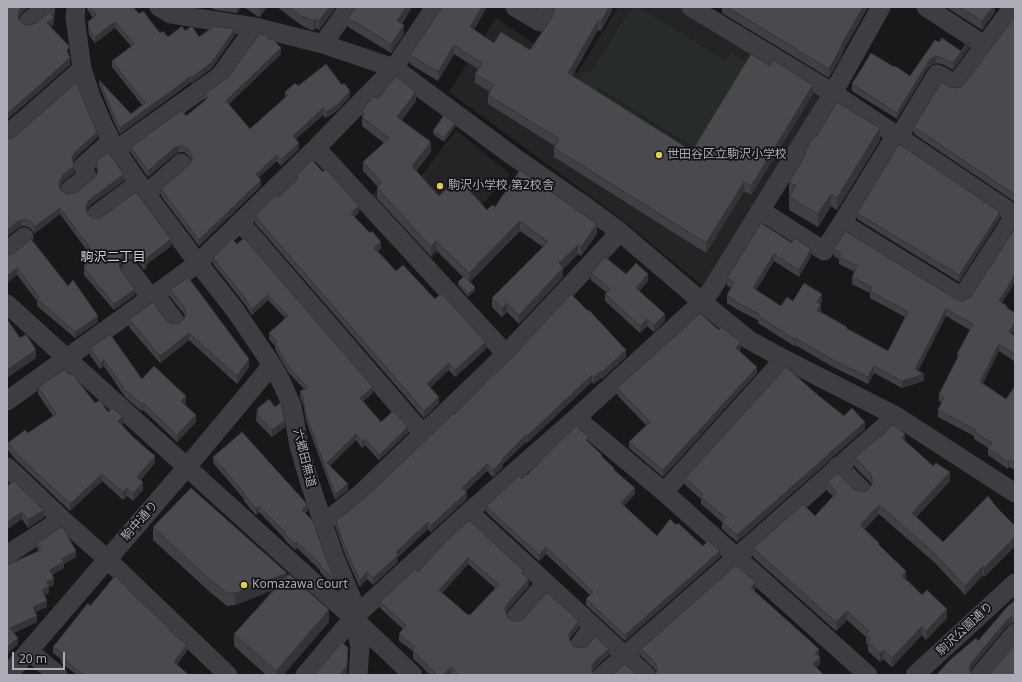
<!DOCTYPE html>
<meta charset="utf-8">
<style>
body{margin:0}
#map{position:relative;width:1022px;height:682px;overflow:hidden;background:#181719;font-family:"Noto Sans",sans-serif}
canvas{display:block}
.frame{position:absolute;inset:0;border:8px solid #abacb7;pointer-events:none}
.scale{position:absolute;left:12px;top:652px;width:53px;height:18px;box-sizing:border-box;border:2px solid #abacb7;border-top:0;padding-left:5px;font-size:12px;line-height:14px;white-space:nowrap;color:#abacb7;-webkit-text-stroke:3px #131214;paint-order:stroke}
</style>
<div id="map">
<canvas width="1022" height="682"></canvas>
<div class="frame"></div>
<div class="scale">20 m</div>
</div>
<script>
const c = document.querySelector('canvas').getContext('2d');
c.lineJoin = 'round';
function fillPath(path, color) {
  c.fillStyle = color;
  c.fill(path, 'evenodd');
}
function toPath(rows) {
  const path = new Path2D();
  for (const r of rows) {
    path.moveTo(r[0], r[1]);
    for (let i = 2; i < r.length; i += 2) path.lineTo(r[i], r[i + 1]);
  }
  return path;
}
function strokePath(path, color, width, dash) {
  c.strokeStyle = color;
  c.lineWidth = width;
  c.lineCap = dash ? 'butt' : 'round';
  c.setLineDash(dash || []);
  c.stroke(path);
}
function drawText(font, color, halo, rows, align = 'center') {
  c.font = font + ' "Noto Sans","Noto Sans JP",sans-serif';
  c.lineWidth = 3.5;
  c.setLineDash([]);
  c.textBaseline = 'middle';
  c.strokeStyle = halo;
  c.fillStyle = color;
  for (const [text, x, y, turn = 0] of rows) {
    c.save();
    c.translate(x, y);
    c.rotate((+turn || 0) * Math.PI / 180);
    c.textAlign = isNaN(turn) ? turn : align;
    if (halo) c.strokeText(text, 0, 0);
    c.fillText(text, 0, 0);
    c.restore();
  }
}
const built = toPath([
 [618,7,682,7,818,89,820,98,704,287,612,212,449,92,496,18,577,73],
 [456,130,510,174,430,261,370,196,406,164,421,176]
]);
const green = toPath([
 [632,7,639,7,726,61,731,53,747,63,695,148,599,88,594,96,576,84,584,71,590,74]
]);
const minor = toPath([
 [76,7,75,17,82,69,92,99,104,127,116,150,146,194,198,263,235,310,272,365,281,381,292,406,299,446,307,474,334,556,352,599,353,618,360,646,358,675],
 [159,7,171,14,255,27,323,44,394,68,514,157,585,206,620,232,702,302,749,340,784,359,896,416,1015,493],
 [515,7,540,22,548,7],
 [691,7,833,93,1015,215],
 [926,7,984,45],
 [29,21,46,7],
 [323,44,349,7],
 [7,135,82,69],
 [899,137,937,74,956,84,1013,7],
 [316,148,506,354],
 [116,150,220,76,255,27],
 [70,190,87,176,83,166,111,141],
 [146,194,181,163],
 [760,210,824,251,842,223,896,135],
 [97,214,139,183],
 [240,222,423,434],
 [842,223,962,297,1015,215],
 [7,251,24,237],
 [130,270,151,298],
 [155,295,175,321],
 [7,304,353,618,413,675],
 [7,401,167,286,198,263,316,148,394,68,435,7],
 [576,418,664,492,868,675],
 [838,466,862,490],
 [7,467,62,519,107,559,228,675],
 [664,492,784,359],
 [469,512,646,675],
 [323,524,359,495,506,354,620,232],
 [7,555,62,519],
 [516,617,546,583],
 [580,644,593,627],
 [29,651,58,675],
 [8,675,186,468,272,365],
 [305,675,353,618,469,512,576,418,702,302,710,292,833,93,881,7],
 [603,675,896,416],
 [915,675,1015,583],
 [980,675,1015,633]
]);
const wall = toPath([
 [87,7,133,7,139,14,160,33,168,37,185,31,199,37,235,35,212,68,192,83,191,82,178,92,120,134,114,122,99,85,99,80,131,114,142,105,112,67,112,61,131,46,115,28,95,43,89,35,88,28,88,22,93,18,87,9],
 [210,7,241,7,237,13,215,10],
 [244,7,267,7,260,17,257,16],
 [277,7,336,7,319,30,316,28,314,30,311,30,301,25],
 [356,7,412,7,402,24,404,34,391,53,348,27,348,18],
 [442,7,487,7,474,30,494,43,530,50,552,17,552,13,556,7,613,7,612,8,612,11,601,31,598,30,572,76,692,151,813,94,751,195,744,191,706,253,554,157,554,148,555,146,488,104,488,95,490,92,475,83,475,74,478,69,454,54,438,81,410,64,410,55],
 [721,7,868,7,842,53,842,55,829,78,722,13,722,8],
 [946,7,995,7,995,12,982,30],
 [1015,16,1015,202,914,134,914,127,951,87,956,88,961,87,965,83],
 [939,42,961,51,969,48,953,70,942,64,936,63,931,65,928,68,897,119,852,91,852,84,894,67,910,76],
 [281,54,229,104,250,129,285,98,285,92,298,86,350,97,338,110,326,118,323,115,296,139,299,149,281,166,277,161,259,177,261,186,199,246,161,196,161,189,189,165,191,160,189,156,184,152,179,152,174,155,148,177,131,153,131,147,186,116,205,100,205,94],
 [82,97,97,138,75,158,73,162,74,173,63,182,60,186,61,190,67,194,72,194,77,192,94,178,97,173,96,162,124,181,90,205,87,210,88,214,93,218,171,246,147,264,147,267,144,270,139,263,134,260,128,259,123,261,120,266,135,295,114,310,84,275,84,260,91,256,60,214,34,234,32,230,28,227,22,226,17,229,9,139,14,137],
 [378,99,416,101,402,120,431,152,416,171,439,196,487,210,495,207,597,234,581,256,578,254,563,269,563,277,519,324,507,312,502,317,492,307,492,298,543,247,520,231,470,282,475,290,468,297,458,285,458,282,463,277,436,250,431,256,377,198,377,188,378,187,363,171,363,162,384,143,362,126,362,111],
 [455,127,444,142,433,134,433,131],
 [816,137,880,140,837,210,831,206,818,227,789,210,789,197,790,196,789,195,789,182,804,157,804,153],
 [296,176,359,212,354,217,381,248,378,251,396,271,435,299,486,349,455,377,449,370,430,387,439,403,424,418,255,223,255,216,296,181],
 [857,213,1000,218,959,282,857,219],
 [761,223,811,256,799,277,774,261,756,290,781,306,793,301,822,301,820,304,820,312,847,329,888,351,905,317,870,298,870,293,852,284,852,277,855,272,839,264,839,259,834,256,834,249,956,299,962,301,1003,303,1007,308,1015,313,1015,329,1012,334,1015,336,1015,362,999,351,983,383,1006,399,1015,386,1015,470,1009,467,1008,469,988,455,988,448,974,439,974,436,938,417,938,410,942,403,939,401,939,394,957,359,957,354,970,330,946,316,918,371,924,381,902,388,874,373,868,384,833,367,795,345,794,346,758,323,758,320,738,310,727,303,727,295,731,288,727,286,727,278],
 [232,239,373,393,363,401,381,422,408,433,379,460,365,445,362,448,356,440,330,466,348,490,335,500,306,421,303,404,300,397,300,391,304,389,288,372,275,349,275,346,269,339,269,333,285,318,268,300,252,315,244,303,213,264,213,258],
 [7,255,68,286,98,322,75,338,37,306,37,301,17,275],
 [591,273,626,274,648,281,639,291,665,321,654,332,647,326,640,333,605,301,605,294,607,293,591,280],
 [170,290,249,367,237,384,189,340,160,363,129,327,129,319,166,320,170,323,176,324,181,322,185,318,184,314,170,297],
 [90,348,142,379,186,403,184,405,196,422,177,442,143,410,142,411,139,409,125,397,104,366,100,369,90,355],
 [741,349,739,351,757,373,663,477,629,448,629,442,646,425,617,395,617,388],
 [519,350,626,357,602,379,601,378,594,384,592,382,527,443,526,442,503,464,503,467,493,477,487,471,465,491,467,499,431,532,428,529,398,557,398,562,373,585,367,579,360,587,359,586,344,552,336,528,336,521,367,496,455,414,484,385,484,383,495,374,519,352],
 [38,387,95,403,108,412,123,424,122,425,155,463,141,480,143,490,133,501,127,496,123,500,102,481,70,511,16,460,8,450,8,443,28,433,53,416,38,394],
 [819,396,844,416,865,429,834,456,831,458,829,461,737,542,722,529,722,522,701,504,701,499,685,485,685,478],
 [257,409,285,427,272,437,256,421],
 [881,437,905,441,950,481,916,517,943,542,998,509,1015,526,1015,546,984,577,983,575,965,595,935,563,879,514,864,529,879,546,906,579,947,618,926,640,922,635,892,667,883,659,880,662,868,651,868,645,866,643,866,637,847,620,836,631,753,557,753,548,815,516,833,496,827,491,827,482,854,489,859,491,864,492,869,489,872,485,870,482,855,467,855,458],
 [589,442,614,469,635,494,624,506,657,536,676,525,703,546,720,557,625,641,586,605,586,599,590,595,546,554,539,561,486,512,486,506,522,479],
 [213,457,308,511,305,513,324,553,335,580,335,587,320,572,320,570,297,548,295,550,284,539,284,538,263,516,259,512,256,515,255,514,244,501,244,499,213,463],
 [7,486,44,517,28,528,22,519],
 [153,527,287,575,329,622,283,675,266,675,234,646,234,634,273,590,235,605,227,606,210,592,153,540],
 [445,542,524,575,529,586,508,610,506,614,508,618,514,621,579,628,571,637,570,641,573,646,578,648,609,655,596,667,593,672,595,675,452,675,451,674,450,675,430,675,418,663,413,659,413,651,399,641,399,634,403,629,380,608,380,602,418,572],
 [468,564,495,588,470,615,468,615,442,593],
 [37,543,76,557,64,564,64,568,52,575,54,585,49,587,49,593,45,595,47,607,35,612,37,622,14,633,18,644,7,654,7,565,38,551,37,549],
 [756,589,754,591,819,656,820,664,816,667,656,671,653,667,641,656,641,649],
 [129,590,170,631,187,651,176,665,189,675,77,675,61,663,61,659,53,653,53,647,90,606],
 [1015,600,1015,622,1012,623,1007,626,972,668,970,672,936,675,978,641]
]);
const shadedWall = toPath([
 [21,7,29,7,22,13,19,18,18,23,19,11],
 [237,7,241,7,237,13],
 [261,7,267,7,260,17,260,8],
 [329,7,336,7,319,30,319,21],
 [406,7,412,7,397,30,397,21],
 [482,7,487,7,470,36,470,27],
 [609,7,613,7,612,8,612,11,601,31,601,22],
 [863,7,868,7,842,53,842,55,829,78,829,69,841,45],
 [993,7,995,7,995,12,982,30,982,21],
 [55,11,54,24,47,30,47,23,51,14],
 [316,19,316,28,314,30,314,21],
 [598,21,598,30,568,82,568,73],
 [115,22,115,28,95,43,95,37],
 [404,25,404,34,391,53,391,44],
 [235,29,235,35,212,68,192,83,192,77],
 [969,42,969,48,953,70,953,63],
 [454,45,454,54,438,81,438,72],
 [281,48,281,54,226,107,226,101],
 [936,56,936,63,931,65,928,68,897,119,897,113,928,62,931,58],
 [70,58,70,65,7,120,7,114],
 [191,76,191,82,178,92,120,134,120,128],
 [813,85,813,94,751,195,751,186],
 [350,91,350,97,338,110,326,118,326,112],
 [416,92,416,101,397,126,397,117],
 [323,108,323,115,293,142,293,136],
 [455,123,455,127,444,142,444,138],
 [880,128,880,140,837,210,837,198],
 [97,132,97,138,75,158,72,164,72,157,75,152],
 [431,142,431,152,412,176,412,166],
 [299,143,299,149,281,166,281,160],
 [179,146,179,152,174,155,148,177,148,171,174,148],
 [277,155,277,161,256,180,256,174],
 [74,166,74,173,63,182,60,187,59,192,60,180,63,175],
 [124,174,124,181,90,205,87,210,86,209,87,203,90,199],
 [261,180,261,186,199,246,199,240],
 [744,182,744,191,706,253,706,243],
 [831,194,831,206,818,227,818,214],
 [359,206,359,212,351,220,351,213],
 [60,208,60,214,34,234,34,227],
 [1000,212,1000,218,959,282,959,275],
 [22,220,22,226,17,229,7,237,7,230,17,222],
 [520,221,520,231,469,283,469,273],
 [597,224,597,234,581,256,581,247],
 [171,239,171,246,147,264,147,267,144,270,144,263,146,259],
 [436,241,436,250,431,256,431,247],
 [381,242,381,248,374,255,374,248],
 [578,245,578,254,563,269,563,277,519,324,519,315,559,263],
 [811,249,811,256,799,277,799,270],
 [128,253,128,259,123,261,120,266,119,265,120,259,123,255],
 [774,254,774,261,753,295,753,288],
 [17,268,17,275,7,283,7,276],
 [648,274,648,281,636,295,636,288],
 [1015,275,1015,282,999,308,999,301],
 [475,287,475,290,468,297,468,294],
 [135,289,135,295,114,310,114,304],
 [822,294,822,301,817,309,817,302],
 [268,295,268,300,252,315,252,309],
 [507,303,507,312,502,317,502,308],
 [821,304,821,311,817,317,817,310],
 [946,309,946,316,915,376,915,369],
 [665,314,665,321,654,332,654,325],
 [98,316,98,322,75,338,75,332],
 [647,319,647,326,640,333,640,326],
 [1015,322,1015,329,1009,339,1009,332],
 [189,333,189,340,160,363,160,356],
 [795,338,795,345,794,346,794,339],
 [486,342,486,349,455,377,455,370],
 [741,342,741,349,736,355,736,348],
 [999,344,999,351,980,389,980,382],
 [36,350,36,358,7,378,7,370],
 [626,350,626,357,602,379,602,372],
 [249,359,249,367,237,384,237,376],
 [104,360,104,366,100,369,100,363],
 [449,363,449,370,427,391,427,384],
 [874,366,874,373,868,384,868,377],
 [757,367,757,373,663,477,663,470],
 [601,371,601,378,594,384,594,377],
 [924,374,924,381,902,388,902,381],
 [592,375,592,382,527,443,527,436],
 [373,387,373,393,360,404,360,398],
 [186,396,186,403,181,408,181,401],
 [439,397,439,403,424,418,424,411],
 [143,403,143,410,142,411,142,404],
 [196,415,196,422,177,442,177,435],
 [123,417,123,424,118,429,118,421],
 [285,421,285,427,272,437,272,430],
 [865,422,865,429,834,456,831,458,829,461,737,542,737,535,831,451],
 [408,427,408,433,379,460,379,455],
 [356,434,356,440,327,468,327,463],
 [905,434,905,443,902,438],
 [526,435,526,442,503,464,503,467,493,477,493,470,502,459],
 [365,439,365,445,362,448,362,442],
 [155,456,155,463,137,484,137,477],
 [1009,460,1009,467,1008,469,1008,462],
 [487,464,487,471,462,495,462,488],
 [950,472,950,481,912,522,912,513],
 [102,474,102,481,70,511,70,504],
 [143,482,143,490,133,501,133,494],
 [348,484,348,490,335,500,335,494],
 [127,488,127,496,123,500,123,492],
 [635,488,635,494,621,509,621,503],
 [467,492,467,499,431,532,431,525],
 [308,504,308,511,302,516,302,510],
 [879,505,879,514,860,534,860,525],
 [259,506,259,512,256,515,256,509],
 [44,510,44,517,28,528,28,520],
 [22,512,22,519,7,530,7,522],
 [428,522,428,529,398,557,398,562,373,585,373,578,396,552],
 [1015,537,1015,546,984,577,984,568],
 [297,542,297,548,295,550,295,544],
 [546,547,546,554,539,561,539,555],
 [76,551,76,557,64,564,64,568,50,576,50,570,62,559],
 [720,551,720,557,625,641,625,635],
 [468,558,468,564,439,597,439,590],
 [983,566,983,575,965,595,965,586],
 [906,571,906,580,902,576],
 [367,572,367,579,360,587,360,580],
 [287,573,287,585,235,605,235,593],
 [54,579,54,585,49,587,49,593,42,596,42,590,47,582],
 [529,579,529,586,508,610,505,615,505,608,508,603],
 [756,582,756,589,751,594,751,588],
 [47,601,47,607,33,613,33,607],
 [947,609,947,618,926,640,926,631],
 [329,610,329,622,283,675,276,675,276,671],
 [847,611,847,620,836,631,836,622],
 [37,616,37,622,10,634,10,628],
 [1012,616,1012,623,1007,626,972,668,969,673,969,667,972,662,1007,620],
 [579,621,579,628,571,637,569,642,569,635,571,631],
 [922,626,922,635,892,667,892,658],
 [18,638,18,644,7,654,7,648],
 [187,645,187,651,174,669,174,662],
 [348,648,347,673,345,675,340,675],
 [609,649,609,655,596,667,592,672,592,665,596,660],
 [819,649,819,656,815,653],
 [883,650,883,659,880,662,880,653],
 [820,657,820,664,813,671,813,664],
 [451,667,451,674,450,675,443,675]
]);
const building = toPath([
 [7,7,21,7,19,11,18,17,20,21,25,25,31,25,36,23,53,9,55,11,51,14,54,18,47,23,69,46,69,48,67,50,70,58,7,114,7,7],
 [90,7,133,7,139,14,143,11,160,33,163,31,168,37,182,26,185,31,192,26,199,37,214,26,235,29,212,62,192,77,191,76,178,86,120,128,114,116,99,80,131,114,145,103,112,61,134,44,115,22,95,37,89,29,88,22,96,15,90,7],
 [289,7,329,7,319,21,316,19,314,21,311,20,301,16,289,7],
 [356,7,406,7,397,21,404,25,391,44,348,18,356,7],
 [442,7,482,7,470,27,494,43,501,32,530,50,554,14,552,13,556,7,609,7,601,22,598,21,568,73,692,151,751,54,770,66,773,60,813,85,751,186,744,182,706,243,554,148,559,139,488,95,494,85,475,74,482,63,454,45,438,72,410,55,442,7],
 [727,7,863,7,841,45,842,46,829,69,727,7],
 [960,7,993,7,982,21,960,7],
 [1015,16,1015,195,914,127,941,82,951,87,956,88,961,87,965,83,1015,16],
 [260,33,265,35,270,40,272,38,281,48,226,101,250,129,288,95,285,92,295,83,298,86,326,64,342,85,344,83,350,91,338,104,326,112,323,108,293,136,299,143,281,160,277,155,256,174,261,180,199,240,161,189,189,165,192,160,192,155,189,150,184,146,179,146,174,148,148,171,131,147,182,110,186,116,208,98,205,94,229,76,260,33],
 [942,38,961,51,968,41,969,42,953,63,942,58,936,56,931,58,928,62,897,113,852,84,871,53,894,67,895,66,910,76,935,40,939,42,942,38],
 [396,76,416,92,397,117,431,142,412,166,439,196,458,178,487,210,492,205,495,207,520,170,597,224,581,247,578,245,559,263,563,268,519,315,507,303,502,308,492,298,548,242,520,221,469,273,436,241,431,247,377,188,382,183,363,162,389,138,362,117,365,114,362,111,373,96,378,99,396,76],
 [77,82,82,97,97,132,75,152,72,157,74,166,63,175,60,180,59,186,61,190,67,194,72,194,77,192,94,178,98,172,96,162,108,152,124,174,90,199,87,203,86,209,88,214,93,218,99,218,103,216,136,192,171,239,146,259,147,260,144,263,139,257,134,253,128,253,123,255,120,259,119,265,121,270,135,289,114,304,84,268,87,264,84,260,94,253,60,208,34,227,32,223,28,220,22,220,17,222,7,230,7,139,9,139,14,137,77,82],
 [837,102,880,128,837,198,831,194,818,214,789,197,796,186,789,182,806,154,804,153,814,136,816,137,837,102],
 [444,115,455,123,444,138,433,131,444,115],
 [899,144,1000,212,959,275,857,213,899,144],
 [312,160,323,172,326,169,359,206,351,213,370,233,372,231,381,242,374,248,396,271,403,265,435,299,441,293,486,342,455,370,449,363,427,384,439,397,424,411,255,216,276,195,278,197,298,179,296,176,312,160],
 [761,223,792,243,795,238,811,249,799,270,774,254,753,288,781,306,787,297,793,301,804,283,822,294,817,302,821,304,817,310,847,327,846,328,888,351,908,312,870,291,872,287,852,277,857,266,839,257,841,253,834,249,845,231,956,299,962,301,967,299,971,296,1015,228,1015,275,999,301,1007,306,1007,308,1015,313,1015,322,1009,332,1015,336,1015,355,999,344,980,382,1006,399,1015,386,1015,463,1009,460,1008,462,988,448,992,443,974,432,976,430,938,410,944,397,939,394,959,355,957,354,973,324,946,309,915,369,924,374,902,381,874,366,868,377,833,360,795,338,794,339,758,316,759,314,738,303,727,295,734,282,727,278,761,223],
 [244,238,373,387,360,398,381,422,393,411,408,427,379,455,365,439,362,442,356,434,327,463,348,484,335,494,306,415,303,398,300,391,308,388,288,366,275,344,277,342,269,333,288,316,268,295,252,309,244,297,213,258,232,239,237,244,244,238],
 [31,239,68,286,73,280,98,316,75,332,37,299,39,297,17,268,7,276,7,255,8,255,14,253,31,239],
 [605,257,626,274,636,263,648,274,636,288,665,314,654,325,647,319,640,326,605,294,610,289,591,273,605,257],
 [464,276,475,287,468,294,458,282,464,276],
 [188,277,249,359,237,376,189,333,160,356,129,319,153,302,166,320,170,323,176,324,181,322,185,317,186,312,184,307,170,290,188,277],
 [571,294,588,311,589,310,626,350,602,372,601,371,594,377,592,375,527,436,526,435,502,459,503,460,493,470,487,464,462,488,467,492,431,525,428,522,396,552,398,555,373,578,367,572,360,580,359,579,344,545,336,521,367,496,454,413,455,414,485,384,484,383,494,374,495,374,519,351,519,350,571,294],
 [700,313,719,330,721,327,741,342,736,348,757,367,663,470,629,442,650,422,617,388,682,330,700,313],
 [7,319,20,338,26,334,36,350,7,370,7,319],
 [110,334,142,379,154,366,186,396,181,401,196,415,177,435,143,403,142,404,139,402,125,390,104,360,100,363,90,348,110,334],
 [786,367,819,396,844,416,852,408,865,422,834,449,831,451,829,454,737,535,722,522,726,518,701,497,703,494,685,478,786,367],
 [65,369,70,375,72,373,95,403,100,400,108,412,113,408,123,417,118,421,133,437,155,456,137,477,143,482,133,494,127,488,123,492,102,474,70,504,16,453,8,443,25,430,28,433,56,414,38,387,65,369],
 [269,399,275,407,281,402,285,421,272,430,256,414,259,412,257,409,269,399],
 [893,424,905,434,902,438,933,466,936,463,950,472,912,513,943,542,988,496,998,509,1015,526,1015,537,984,568,983,566,965,586,935,554,879,505,860,525,879,543,878,544,906,571,902,576,922,595,927,590,947,609,926,631,922,626,892,658,883,650,880,653,868,642,871,639,866,634,869,631,847,611,836,622,753,548,803,504,815,516,837,492,827,482,838,473,854,489,859,491,864,492,869,489,872,484,872,478,870,473,855,458,880,436,881,437,887,430,893,424],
 [576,426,589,437,586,440,602,455,601,456,614,468,613,469,635,488,621,503,657,536,670,519,676,525,678,523,703,546,708,540,720,551,625,635,586,599,593,592,546,547,539,555,486,506,519,476,522,479,526,474,527,475,558,443,576,426],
 [242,432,307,504,308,504,302,510,313,521,324,553,335,580,320,566,321,565,297,542,295,544,284,533,285,532,259,506,256,509,255,508,244,494,245,494,213,457,242,432],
 [14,481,44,510,28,520,22,512,7,522,7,486,14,481],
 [191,488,287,573,235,593,227,593,210,580,153,527,191,488],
 [469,520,524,571,521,573,529,579,508,603,505,608,506,613,508,618,514,621,519,621,524,618,547,592,579,621,571,631,569,635,570,641,573,646,578,648,585,647,589,644,595,636,609,649,596,660,592,665,592,671,595,675,459,675,451,667,443,675,437,675,418,656,413,652,414,646,399,634,406,625,380,602,415,569,418,572,445,542,469,520],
 [468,558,499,585,470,615,469,614,468,615,439,590,468,558],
 [61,527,64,529,76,551,62,559,64,562,50,570,54,579,47,582,49,587,42,590,47,601,33,607,37,616,10,628,18,638,7,648,7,565,41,550,37,543,61,527],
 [736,565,756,582,751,588,819,649,815,653,820,657,813,664,824,675,654,675,657,671,656,665,653,660,641,649,736,565],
 [289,574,329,610,276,671,234,634,289,574],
 [115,576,129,589,128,590,170,629,169,630,187,645,174,662,189,675,84,675,61,657,63,654,53,647,88,603,90,606,115,576],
 [1015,600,1015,616,1012,616,1007,620,972,662,969,667,970,672,972,675,936,675,950,660,976,638,978,641,1007,607,1015,600],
 [342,642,348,648,347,666,340,675,314,675,342,642],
 [1015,644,1015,675,989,675,1015,644],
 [625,664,637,675,612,675,625,664]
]);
const markers = [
 [659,155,4,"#dbcf4d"],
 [440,186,4,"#dbcf4d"],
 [244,585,4,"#dbcf4d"]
];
const poiNames = [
 ["世田谷区立駒沢小学校",667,155],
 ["駒沢小学校 第2校舎",448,186],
 ["Komazawa Court",252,585]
];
const streetNames = [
 ["六郷田無道",304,458,76],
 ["駒中通り",140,521,-49],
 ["駒沢公園通り",965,629,-43]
];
const neighbourhoodNames = [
 ["駒沢二丁目",113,257]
];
fillPath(built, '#242326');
fillPath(green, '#262d29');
strokePath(minor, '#3e3e42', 19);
fillPath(wall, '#403f43');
fillPath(shadedWall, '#343337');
fillPath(building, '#4a494e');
strokePath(building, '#343337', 1);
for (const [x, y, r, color] of markers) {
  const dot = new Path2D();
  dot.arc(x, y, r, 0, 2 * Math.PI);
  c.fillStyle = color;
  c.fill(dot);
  strokePath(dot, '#131214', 1.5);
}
drawText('12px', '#abacb7', '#131214', poiNames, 'left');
drawText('12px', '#abacb7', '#131214', streetNames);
drawText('13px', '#cbccd4', '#131214', neighbourhoodNames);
</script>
